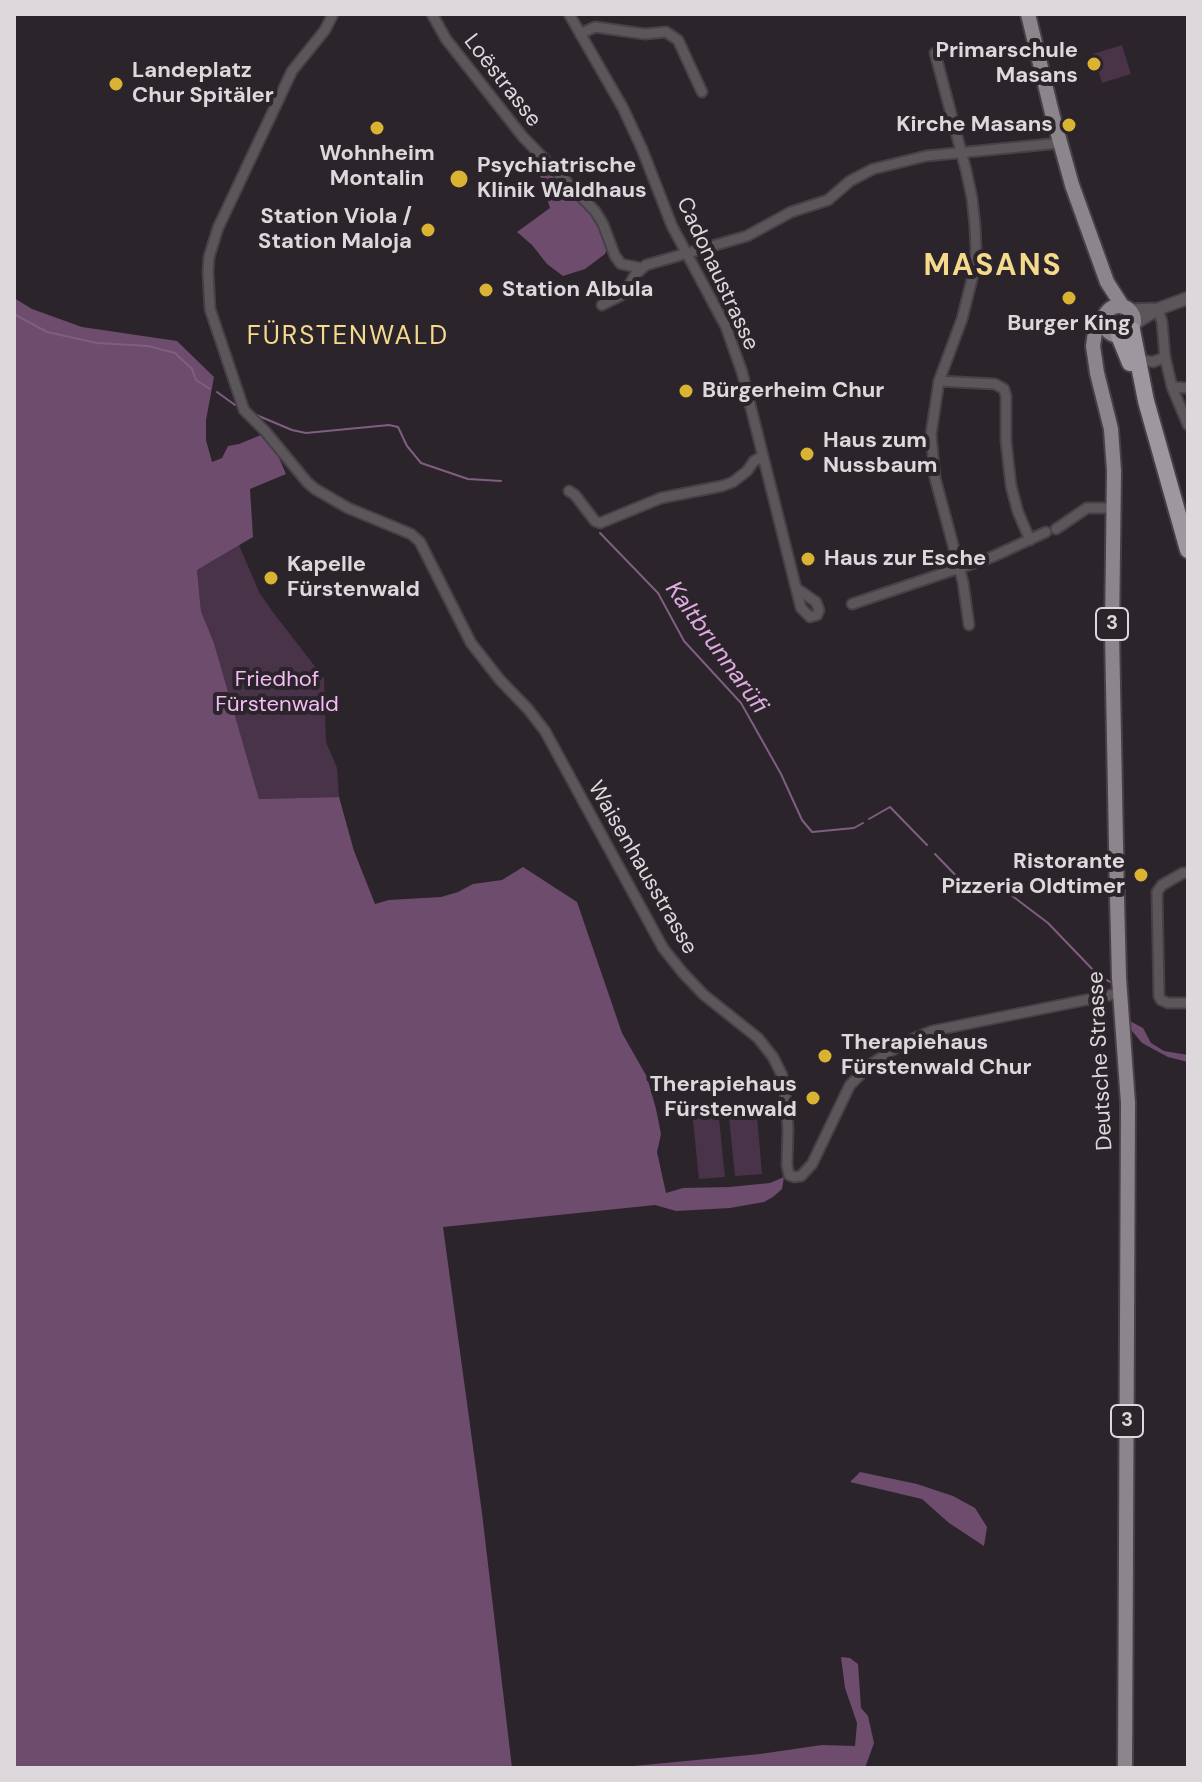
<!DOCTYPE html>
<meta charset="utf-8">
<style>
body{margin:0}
#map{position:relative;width:1202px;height:1782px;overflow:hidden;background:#2b242b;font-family:"DM Sans",sans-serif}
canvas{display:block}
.frame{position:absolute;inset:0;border:16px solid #dcd8dc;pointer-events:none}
</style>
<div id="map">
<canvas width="1202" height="1782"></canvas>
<div class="frame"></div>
</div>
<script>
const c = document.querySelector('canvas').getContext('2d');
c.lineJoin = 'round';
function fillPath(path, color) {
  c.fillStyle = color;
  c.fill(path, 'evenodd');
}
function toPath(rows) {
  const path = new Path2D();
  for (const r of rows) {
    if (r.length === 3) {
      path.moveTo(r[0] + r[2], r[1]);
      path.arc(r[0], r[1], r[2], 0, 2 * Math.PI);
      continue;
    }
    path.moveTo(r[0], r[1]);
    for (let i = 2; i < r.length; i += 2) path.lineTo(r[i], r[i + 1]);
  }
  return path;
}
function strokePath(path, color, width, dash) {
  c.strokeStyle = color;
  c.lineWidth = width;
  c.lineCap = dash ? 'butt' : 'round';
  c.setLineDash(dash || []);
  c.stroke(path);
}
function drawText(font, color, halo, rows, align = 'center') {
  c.font = font + ' "DM Sans",sans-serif';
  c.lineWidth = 8;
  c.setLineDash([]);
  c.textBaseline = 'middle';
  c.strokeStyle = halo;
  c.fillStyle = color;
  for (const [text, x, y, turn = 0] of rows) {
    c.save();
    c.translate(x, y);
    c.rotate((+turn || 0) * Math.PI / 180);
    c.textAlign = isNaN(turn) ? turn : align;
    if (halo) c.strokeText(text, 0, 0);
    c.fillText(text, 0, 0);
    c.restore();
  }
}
const green = toPath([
 [1122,45,1131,74,1102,83,1093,54],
 [239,545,259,592,272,611,324,678,326,742,337,768,339,797,259,799,214,643,201,611,197,570],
 [756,1105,762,1174,735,1176,728,1108],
 [718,1109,725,1177,699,1179,692,1112]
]);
const forest = toPath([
 [534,156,590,210,603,232,608,246,605,254,585,269,563,276,547,264,532,245,517,232,550,208],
 [14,298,32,309,82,327,177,341,214,377,206,420,206,440,212,462,222,458,228,446,239,444,261,435,277,453,286,474,250,489,253,537,197,570,201,611,214,643,259,799,339,797,354,851,375,904,389,900,441,897,458,892,473,884,502,880,523,867,577,902,622,1033,647,1077,656,1109,661,1134,657,1152,666,1193,683,1188,729,1187,770,1183,784,1177,782,1189,773,1197,764,1202,730,1208,676,1211,655,1205,443,1227,482,1513,512,1768,14,1768],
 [1126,1019,1143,1028,1151,1043,1164,1051,1188,1055,1188,1062,1168,1057,1142,1043,1127,1025],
 [860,1472,917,1484,953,1496,975,1508,987,1527,984,1546,949,1523,922,1499,850,1482],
 [841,1657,850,1658,858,1664,861,1708,868,1716,874,1743,865,1768,612,1768,760,1754,822,1745,855,1746,857,1723,845,1688]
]);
const stream = toPath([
 [14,314,47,332,97,343,148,346,175,353,192,369,196,380,210,389],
 [217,392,235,405],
 [254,414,292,430,306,433,389,425,398,427,407,446,421,463,468,479,501,481],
 [600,533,658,593,684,641,741,703,781,774,802,820,812,832,854,828,863,823],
 [869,819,890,807,927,845],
 [935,854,963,883,1011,895,1048,923,1096,973,1110,982]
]);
const minor = toPath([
 [333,14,325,30,292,71,218,228,209,257,208,272,210,309,244,410,265,431,307,482,315,489,348,508,411,534,420,542,471,643,500,680,528,709,545,731,663,948,683,973,704,995,758,1038,773,1057,782,1075,785,1091,788,1128,787,1165,789,1175,794,1177,801,1176,812,1164,850,1085,870,1065,903,1043,932,1031,1120,993],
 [432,14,446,39,523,137,595,211,603,224,615,256,621,264,641,268],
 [569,14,623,108,642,149,672,226,726,327,742,372,801,608,810,617,817,615,819,610,816,602,796,588],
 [580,34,595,27,645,34,666,32,678,40,702,92],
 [935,53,966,170,972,198,975,226,976,249,973,275,962,319,939,381,931,434,935,478,963,582,969,625],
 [602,305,624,294,635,275,646,265,747,236,791,212,828,200,850,181,873,169,926,156,1060,143],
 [1158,309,1162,322,1165,357,1172,387,1188,425],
 [1138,359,1153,362,1165,357],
 [939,381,995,384,1004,389,1006,396,1006,441,1011,486,1018,512,1030,540],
 [1172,387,1188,388],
 [569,491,575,495,595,521,600,523,661,498,722,486,733,482,747,471,754,461,763,456],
 [1056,529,1087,508,1114,508],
 [852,604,992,557,1046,532],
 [1188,873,1183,873,1162,885,1157,892,1159,996,1161,1000,1168,1003,1188,1003]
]);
const tertiary = toPath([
 [1129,310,1157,309],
 [1134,324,1158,309,1188,298]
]);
const primary = toPath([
 [1028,14,1052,113,1072,185,1107,282,1123,307],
 [1119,321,15],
 [1105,320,1095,332,1093,346,1097,373,1111,429,1114,471,1112,632,1117,897,1119,978,1128,1103,1125,1768]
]);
const motorway = toPath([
 [1132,330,1146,401,1188,550],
 [1119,336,1130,363]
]);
const markers = [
 [1094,64,8,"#dab333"],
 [116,84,8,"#dab333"],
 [1069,125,8,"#dab333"],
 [377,128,8,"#dab333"],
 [459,179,10,"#dab333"],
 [428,230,8,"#dab333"],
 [486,290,8,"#dab333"],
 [1069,298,8,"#dab333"],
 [686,391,8,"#dab333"],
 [807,454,8,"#dab333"],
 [808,559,8,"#dab333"],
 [271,578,8,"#dab333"],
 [1141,875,8,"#dab333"],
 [825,1056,8,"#dab333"],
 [813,1098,8,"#dab333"]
];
const shields = [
 [1112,624,32],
 [1127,1421,32]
];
const shieldNames = [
 ["3",1112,624],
 ["3",1127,1421]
];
const poiNames = [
 ["Primarschule",1078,51,"right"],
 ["Masans",1078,76,"right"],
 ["Landeplatz",132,71],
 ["Chur Spitäler",132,96],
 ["Kirche Masans",1053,125,"right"],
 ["Wohnheim",377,154,"center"],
 ["Montalin",377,179,"center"],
 ["Psychiatrische",477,166],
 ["Klinik Waldhaus",477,191],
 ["Station Viola /",412,217,"right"],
 ["Station Maloja",412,242,"right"],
 ["Station Albula",502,290],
 ["Burger King",1069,324,"center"],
 ["Bürgerheim Chur",702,391],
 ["Haus zum",823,441],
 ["Nussbaum",823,466],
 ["Haus zur Esche",824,559],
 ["Kapelle",287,565],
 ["Fürstenwald",287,590],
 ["Ristorante",1125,862,"right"],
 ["Pizzeria Oldtimer",1125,887,"right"],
 ["Therapiehaus",841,1043],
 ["Fürstenwald Chur",841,1068],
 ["Therapiehaus",797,1085,"right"],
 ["Fürstenwald",797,1110,"right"]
];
const streetNames = [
 ["Loëstrasse",502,81,52],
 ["Cadonaustrasse",717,274,65],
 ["Waisenhausstrasse",642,868,60],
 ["Deutsche Strasse",1101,1061,-93]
];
const parkNames = [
 ["Friedhof",277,680],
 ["Fürstenwald",277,705]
];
const waterNames = [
 ["Kaltbrunnarüfi",716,648,54]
];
const quarterNames = [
 ["FÜRSTENWALD",348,337]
];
const districtNames = [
 ["MASANS",993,267]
];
fillPath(green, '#493349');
fillPath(forest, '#6d4c6d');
strokePath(stream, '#805e81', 2);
strokePath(minor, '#474147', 13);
strokePath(tertiary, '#474147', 15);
strokePath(primary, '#474147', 18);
strokePath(motorway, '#474147', 20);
strokePath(minor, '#5a5659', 9);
strokePath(tertiary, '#5a5659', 11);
strokePath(primary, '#8c858c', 14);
strokePath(motorway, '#9f979f', 16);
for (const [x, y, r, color] of markers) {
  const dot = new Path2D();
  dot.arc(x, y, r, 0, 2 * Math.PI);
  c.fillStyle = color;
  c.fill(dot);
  strokePath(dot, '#2b242b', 3);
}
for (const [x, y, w] of shields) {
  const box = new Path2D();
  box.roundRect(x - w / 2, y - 16, w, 32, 6);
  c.fillStyle = '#2b242b';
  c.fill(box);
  strokePath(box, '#dcd8dc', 2);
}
drawText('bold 20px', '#dcd8dc', null, shieldNames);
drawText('bold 22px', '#dcd8dc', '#2b242b', poiNames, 'left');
drawText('22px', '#dcd8dc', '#2b242b', streetNames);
drawText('22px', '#f4bcf4', '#2b242b', parkNames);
drawText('italic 24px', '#e1abe2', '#2b242b', waterNames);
c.letterSpacing = '2px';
drawText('26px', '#f5da8e', '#2b242b', quarterNames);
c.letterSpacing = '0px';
c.letterSpacing = '2px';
drawText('bold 30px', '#f5da8e', '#2b242b', districtNames);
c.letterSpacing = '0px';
</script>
